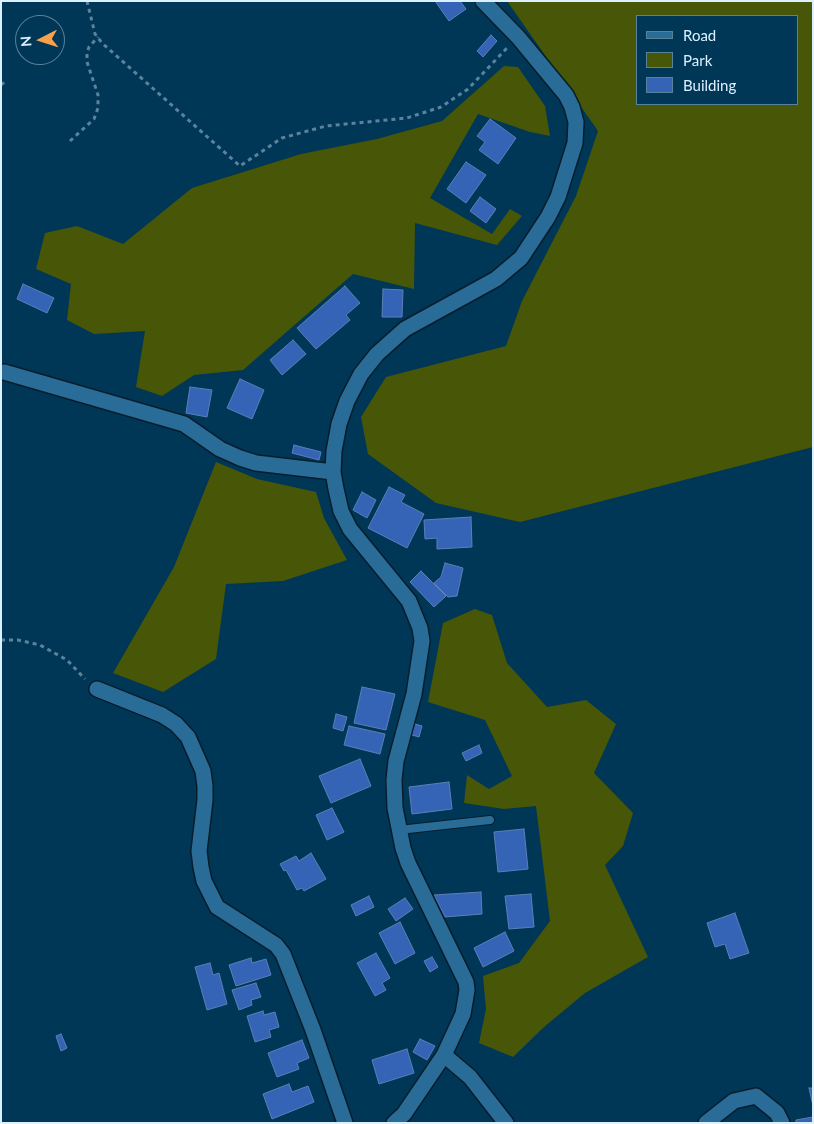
<!DOCTYPE html>
<style>
body{margin:0}
#map{position:relative;width:814px;height:1124px;overflow:hidden;background:#003756;font-family:Lato,sans-serif}
canvas{display:block}
.frame{position:absolute;inset:0;border:2px solid #ddf0ff;pointer-events:none}
.legend{position:absolute;left:636px;top:15px;width:162px;height:90px;box-sizing:border-box;background:#003756;border:1px solid #58819a;margin:0;padding:6px 9px;list-style:none;font-size:15px;color:#ddf0ff}
.legend li{display:flex;align-items:center;gap:10px;height:25px}
.legend b{width:25px;border:1px solid #58819a}
.north{position:absolute;left:15px;top:15px;width:50px;height:50px;box-sizing:border-box;background:#003756;border:1px solid #58819a;border-radius:50%;rotate:265deg;font-size:14px;font-weight:700;line-height:20px;text-align:center;color:#ddf0ff}
.north::after{content:'';display:block;margin:auto;width:18px;height:22px;background:#f9a04c;clip-path:polygon(50% 0,100% 100%,50% 72%,0 100%)}
</style>
<div id="map">
<canvas width="814" height="1124"></canvas>
<div class="frame"></div>
<ul class="legend">
<li><b style="height:6px;background:#296c97"></b>Road</li>
<li><b style="height:14px;background:#475607"></b>Park</li>
<li><b style="height:14px;background:#3564b7"></b>Building</li>
</ul>
<div class="north">N</div>
</div>
<script>
const c = document.querySelector('canvas').getContext('2d');
c.lineJoin = 'round';
function fillPath(path, color) {
  c.fillStyle = color;
  c.fill(path, 'evenodd');
}
function toPath(rows) {
  const path = new Path2D();
  for (const r of rows) {
    path.moveTo(r[0], r[1]);
    for (let i = 2; i < r.length; i += 2) path.lineTo(r[i], r[i + 1]);
  }
  return path;
}
function strokePath(path, color, width, dash) {
  c.strokeStyle = color;
  c.lineWidth = width;
  c.lineCap = dash ? 'butt' : 'round';
  c.setLineDash(dash || []);
  c.stroke(path);
}
const green = toPath([
 [507,1,813,1,813,447,520,522,436,503,368,454,361,417,386,377,506,346,522,301,576,196,598,131],
 [638,16,798,16,798,104,638,104],
 [504,66,518,67,545,106,550,136,530,132,478,114,430,198,492,234,510,209,522,216,497,245,415,223,414,289,353,274,243,370,194,375,162,396,136,387,145,331,94,334,67,320,71,284,36,269,45,233,77,226,123,244,192,188,301,154,377,139,442,121],
 [216,462,257,479,316,492,324,518,347,560,283,581,226,584,216,659,163,692,113,673,174,567],
 [475,609,492,615,507,663,547,707,586,700,616,724,594,773,633,813,623,846,605,865,648,957,585,993,544,1027,513,1057,479,1043,486,1009,483,976,519,963,550,921,536,806,504,809,464,803,467,775,489,789,512,776,485,720,428,702,443,623]
]);
const building = toPath([
 [435,1,460,1,466,9,449,21,435,1],
 [491,35,497,41,483,57,477,51,491,35],
 [490,119,516,138,498,164,479,150,485,142,477,136,490,119],
 [466,162,486,175,466,203,447,189,466,162],
 [480,197,496,209,486,223,470,211,480,197],
 [23,284,54,298,47,313,17,299,23,284],
 [345,286,360,303,346,315,350,320,316,349,297,328,345,286],
 [383,289,403,290,402,317,382,317,383,289],
 [293,340,306,354,282,375,270,360,293,340],
 [240,379,264,390,252,419,227,408,240,379],
 [190,387,212,390,207,417,186,413,190,387],
 [294,445,321,452,319,460,292,453,294,445],
 [389,487,405,495,401,502,424,514,407,548,368,528,389,487],
 [362,492,376,500,367,518,353,510,362,492],
 [471,517,472,547,437,549,437,538,425,539,424,520,471,517],
 [445,563,463,568,457,596,448,597,434,583,441,577,445,563],
 [421,571,446,596,434,607,410,582,421,571],
 [362,687,395,694,386,730,354,723,362,687],
 [336,714,347,717,343,731,333,728,336,714],
 [415,724,422,726,419,737,412,735,415,724],
 [349,726,385,734,380,754,344,745,349,726],
 [479,745,482,753,466,761,462,753,479,745],
 [360,759,371,786,331,803,319,776,360,759],
 [449,782,452,809,412,814,409,787,449,782],
 [332,808,344,832,327,840,316,815,332,808],
 [524,829,528,869,498,872,494,832,524,829],
 [311,853,326,879,304,891,302,888,297,890,286,870,284,871,280,864,296,856,299,861,311,853],
 [481,892,482,914,445,917,434,895,481,892],
 [531,894,534,927,509,929,505,896,531,894],
 [369,896,374,907,356,916,351,905,369,896],
 [405,898,413,909,396,921,388,909,405,898],
 [735,913,749,953,730,959,725,944,715,947,707,923,735,913],
 [400,922,415,953,395,964,379,933,400,922],
 [505,932,514,951,483,967,474,948,505,932],
 [376,953,390,978,382,983,386,990,375,996,357,963,376,953],
 [432,957,438,967,430,972,424,961,432,957],
 [251,958,252,963,266,959,271,975,236,986,229,965,251,958],
 [210,963,213,975,219,973,227,1004,207,1010,195,967,210,963],
 [256,983,261,997,251,1000,252,1005,239,1010,232,990,256,983],
 [263,1011,264,1015,275,1012,279,1027,269,1030,271,1037,255,1042,247,1016,263,1011],
 [61,1034,67,1048,61,1051,56,1036,61,1034],
 [420,1039,435,1046,427,1060,413,1052,420,1039],
 [302,1040,309,1058,297,1063,299,1069,277,1077,268,1053,302,1040],
 [407,1049,414,1073,379,1084,372,1060,407,1049],
 [289,1084,292,1092,308,1086,314,1102,272,1119,263,1094,289,1084],
 [809,1088,813,1088,813,1106,809,1088],
 [813,1117,813,1123,796,1123,796,1120,813,1117]
]);
const path = toPath([
 [87,1,95,34,102,43,240,166,282,138,326,126,407,118,441,107,468,89,507,48],
 [1,85,7,80],
 [70,141,94,119,98,108,98,95,87,62,87,54,89,47,98,37],
 [1,640,18,640,40,645,67,660,85,679]
]);
const lane = toPath([
 [399,830,490,820]
]);
const street = toPath([
 [4,372,184,424,220,449,240,458,256,463,333,472],
 [97,689,162,715,176,724,188,737,203,771,205,786,205,800,199,851,201,867,204,881,217,907,276,945,283,954,313,1030,345,1123],
 [444,1055,470,1077,506,1123],
 [394,1123,404,1114,444,1055,463,1014,467,990,466,982,408,863,403,848,395,808,394,780,396,761,414,694,422,641,420,628,409,601,350,529,341,511,336,489,333,472,334,451,339,424,347,401,361,374,377,354,405,329,496,279,521,258,548,217,558,197,575,143,576,122,572,107,566,95,518,37,483,1],
 [706,1123,734,1101,756,1096,777,1113,782,1123]
]);
fillPath(green, '#475607');
fillPath(building, '#3564b7');
strokePath(building, '#5d7eb7', 1);
strokePath(lane, '#081d2b', 10);
strokePath(street, '#081d2b', 18);
strokePath(path, '#5b839c', 3, [4, 4]);
strokePath(lane, '#296c97', 8);
strokePath(street, '#296c97', 15);
</script>
